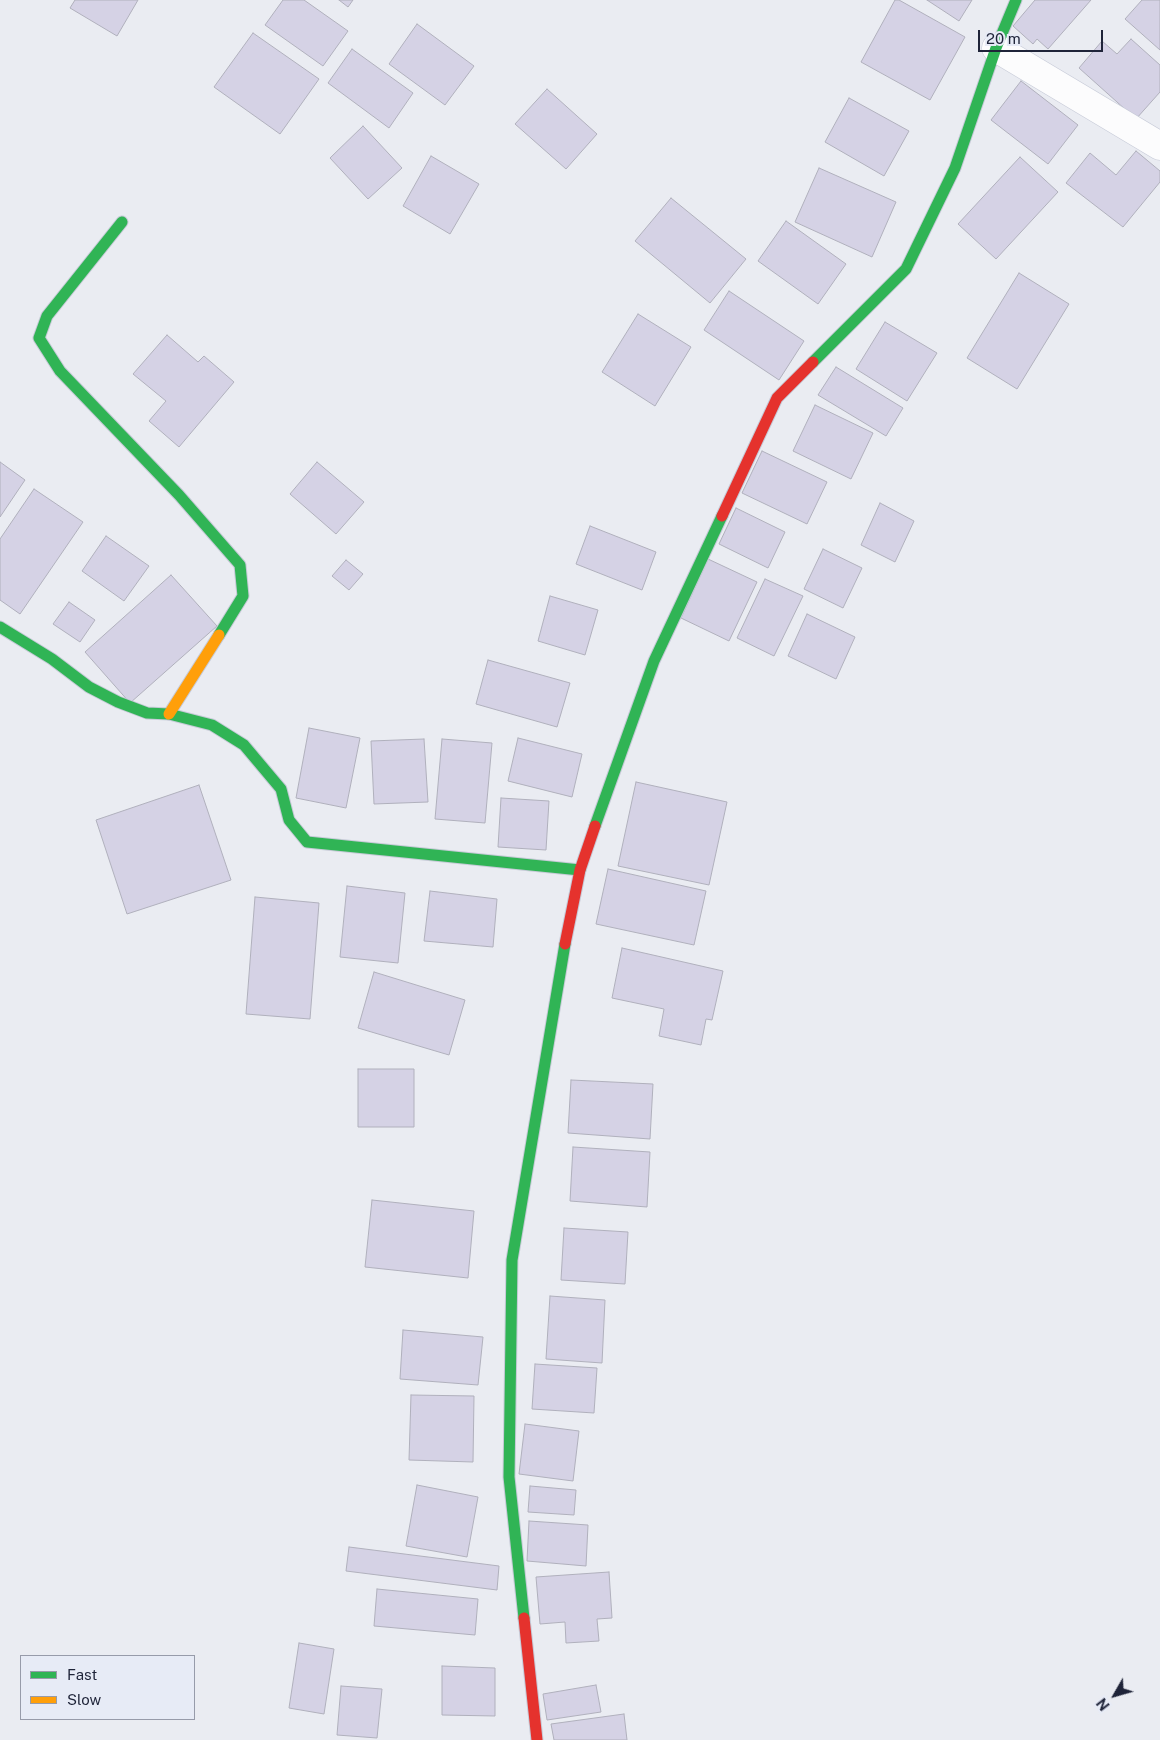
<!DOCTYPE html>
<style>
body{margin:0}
#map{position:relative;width:1160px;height:1740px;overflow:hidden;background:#eaecf2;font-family:"Public Sans",sans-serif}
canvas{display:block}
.legend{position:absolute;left:20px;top:1655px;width:175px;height:65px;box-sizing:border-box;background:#e7ebf6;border:1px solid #979baa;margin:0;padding:6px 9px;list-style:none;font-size:15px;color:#1f2439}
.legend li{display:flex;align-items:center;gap:10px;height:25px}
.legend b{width:25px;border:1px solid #979baa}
.north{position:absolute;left:1090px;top:1670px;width:50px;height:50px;-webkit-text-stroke:4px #e7ebf6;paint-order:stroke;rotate:232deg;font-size:14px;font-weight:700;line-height:20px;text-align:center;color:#1f2439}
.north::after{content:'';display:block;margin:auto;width:18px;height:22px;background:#1f2439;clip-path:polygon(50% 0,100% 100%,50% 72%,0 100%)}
.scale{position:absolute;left:978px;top:30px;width:125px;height:22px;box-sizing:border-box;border:2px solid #1f2439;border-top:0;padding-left:6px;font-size:15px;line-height:18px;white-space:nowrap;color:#1f2439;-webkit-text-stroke:4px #e7ebf6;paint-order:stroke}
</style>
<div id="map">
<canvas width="1160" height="1740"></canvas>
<ul class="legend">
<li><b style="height:6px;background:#30b455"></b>Fast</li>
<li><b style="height:6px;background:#ff9f0a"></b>Slow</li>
</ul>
<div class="north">N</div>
<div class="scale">20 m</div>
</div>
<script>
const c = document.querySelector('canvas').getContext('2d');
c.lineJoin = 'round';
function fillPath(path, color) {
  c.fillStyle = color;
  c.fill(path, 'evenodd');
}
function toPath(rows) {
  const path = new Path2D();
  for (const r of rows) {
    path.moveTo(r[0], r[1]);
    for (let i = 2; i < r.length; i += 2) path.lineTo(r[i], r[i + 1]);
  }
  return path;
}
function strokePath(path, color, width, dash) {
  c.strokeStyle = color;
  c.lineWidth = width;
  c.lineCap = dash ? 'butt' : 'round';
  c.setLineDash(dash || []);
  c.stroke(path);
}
const building = toPath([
 [75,0,138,0,117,36,70,8,75,0],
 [283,0,304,0,348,31,323,66,265,25,283,0],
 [339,0,353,0,348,7,339,0],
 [895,0,899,0,965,37,930,100,861,62,895,0],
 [927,0,972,0,959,21,927,0],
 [1035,0,1091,0,1048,49,1037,39,1033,44,1013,26,1035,0],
 [1142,0,1160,0,1160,50,1125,19,1142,0],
 [417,24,474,66,445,105,389,64,417,24],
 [253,33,319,79,280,134,214,87,253,33],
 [1131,39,1160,65,1160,92,1136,119,1079,68,1102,41,1117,54,1131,39],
 [352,49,413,93,389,128,328,83,352,49],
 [1021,81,1078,125,1048,164,991,120,1021,81],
 [547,89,597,134,566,169,515,124,547,89],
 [849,98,909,131,884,176,825,142,849,98],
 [363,126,402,168,368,199,330,158,363,126],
 [1136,151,1160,171,1160,182,1123,227,1066,183,1090,153,1116,175,1136,151],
 [431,156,479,184,450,234,403,206,431,156],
 [1020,157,1058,192,996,259,958,224,1020,157],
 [819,168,896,202,872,257,795,222,819,168],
 [671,198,746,259,710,303,635,241,671,198],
 [786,221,846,264,818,304,758,261,786,221],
 [1019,273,1069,304,1017,389,967,358,1019,273],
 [729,291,804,341,779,380,704,330,729,291],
 [638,314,691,347,655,406,602,372,638,314],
 [885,322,937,353,907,401,856,369,885,322],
 [167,335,198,362,204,356,234,382,179,447,149,421,166,401,133,374,167,335],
 [836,367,903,408,886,436,818,395,836,367],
 [815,405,873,433,851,479,793,451,815,405],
 [762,451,827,482,807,524,742,493,762,451],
 [0,462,25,480,0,517,0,462],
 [317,462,364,502,336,534,290,494,317,462],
 [34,489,83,522,20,614,0,600,0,539,34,489],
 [880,503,914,521,895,562,861,545,880,503],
 [736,508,785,532,768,568,719,544,736,508],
 [590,526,656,552,642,590,576,564,590,526],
 [106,536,149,566,124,601,82,571,106,536],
 [823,549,862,568,843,608,804,589,823,549],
 [708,559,757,582,729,641,681,618,708,559],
 [346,560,363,574,349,590,332,576,346,560],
 [171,575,217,626,130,703,85,652,171,575],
 [765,579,803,596,774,656,737,638,765,579],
 [550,596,598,610,585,655,538,641,550,596],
 [69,602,95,620,80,642,53,624,69,602],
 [807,614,855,637,836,679,788,656,807,614],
 [488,660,570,683,557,727,476,704,488,660],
 [309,728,360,738,346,808,296,798,309,728],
 [518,738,582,754,572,797,508,781,518,738],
 [424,739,428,802,374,804,371,741,424,739],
 [442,739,492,743,485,823,435,819,442,739],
 [636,782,727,802,709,885,618,866,636,782],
 [199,785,231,880,127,914,96,820,199,785],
 [501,798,549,801,546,850,498,847,501,798],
 [608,869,706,891,694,945,596,924,608,869],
 [347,886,405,893,398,963,340,957,347,886],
 [430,891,497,899,493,947,424,941,430,891],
 [255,897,319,903,310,1019,246,1014,255,897],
 [622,948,723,971,712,1020,706,1019,701,1045,659,1036,664,1009,612,998,622,948],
 [374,972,465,1000,449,1055,358,1028,374,972],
 [358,1069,414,1069,414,1127,358,1127,358,1069],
 [571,1080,653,1084,650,1139,568,1133,571,1080],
 [573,1147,650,1152,647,1207,570,1201,573,1147],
 [372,1200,474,1211,468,1278,365,1267,372,1200],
 [564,1228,628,1232,625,1284,561,1280,564,1228],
 [550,1296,605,1300,602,1363,546,1359,550,1296],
 [403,1330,483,1337,478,1385,400,1379,403,1330],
 [535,1364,597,1368,594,1413,532,1409,535,1364],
 [411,1395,474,1396,473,1462,409,1460,411,1395],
 [525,1424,579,1431,573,1481,519,1474,525,1424],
 [417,1485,478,1497,467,1557,406,1546,417,1485],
 [530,1486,576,1490,574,1515,528,1512,530,1486],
 [529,1521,588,1525,586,1566,527,1561,529,1521],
 [349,1547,499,1566,497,1590,346,1571,349,1547],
 [609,1572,612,1618,597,1619,599,1641,566,1643,565,1622,540,1624,536,1577,609,1572],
 [377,1589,478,1599,475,1635,374,1626,377,1589],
 [299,1643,334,1649,324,1714,289,1708,299,1643],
 [442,1666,495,1668,495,1716,442,1715,442,1666],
 [596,1685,601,1712,547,1720,543,1694,596,1685],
 [341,1686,382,1689,377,1738,337,1735,341,1686],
 [624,1714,627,1740,554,1740,551,1724,624,1714]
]);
const street = toPath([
 [996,48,1160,146]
]);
const fast = toPath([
 [122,222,47,316,39,338,60,371,179,495,240,565,243,596,219,635],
 [813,362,906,269,955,168,996,48,1016,0],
 [0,627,52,659,89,687,118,702,147,713,169,714,212,725,244,745,281,789,289,820,307,842,580,870],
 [595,826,654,661,722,516],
 [524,1618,509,1477,512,1260,565,944]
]);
const slow = toPath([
 [169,714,219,635]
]);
const jam = toPath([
 [722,516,777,398,813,362],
 [565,944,580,870,595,826],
 [524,1618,537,1740]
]);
fillPath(building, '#d5d2e5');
strokePath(building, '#b0b0bc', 1);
strokePath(street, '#c6cad7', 29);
strokePath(fast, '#c6cad7', 13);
strokePath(slow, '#c6cad7', 13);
strokePath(jam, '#c6cad7', 13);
strokePath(street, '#fcfcfd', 28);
strokePath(fast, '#30b455', 11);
strokePath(slow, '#ff9f0a', 11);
strokePath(jam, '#e5322d', 11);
</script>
